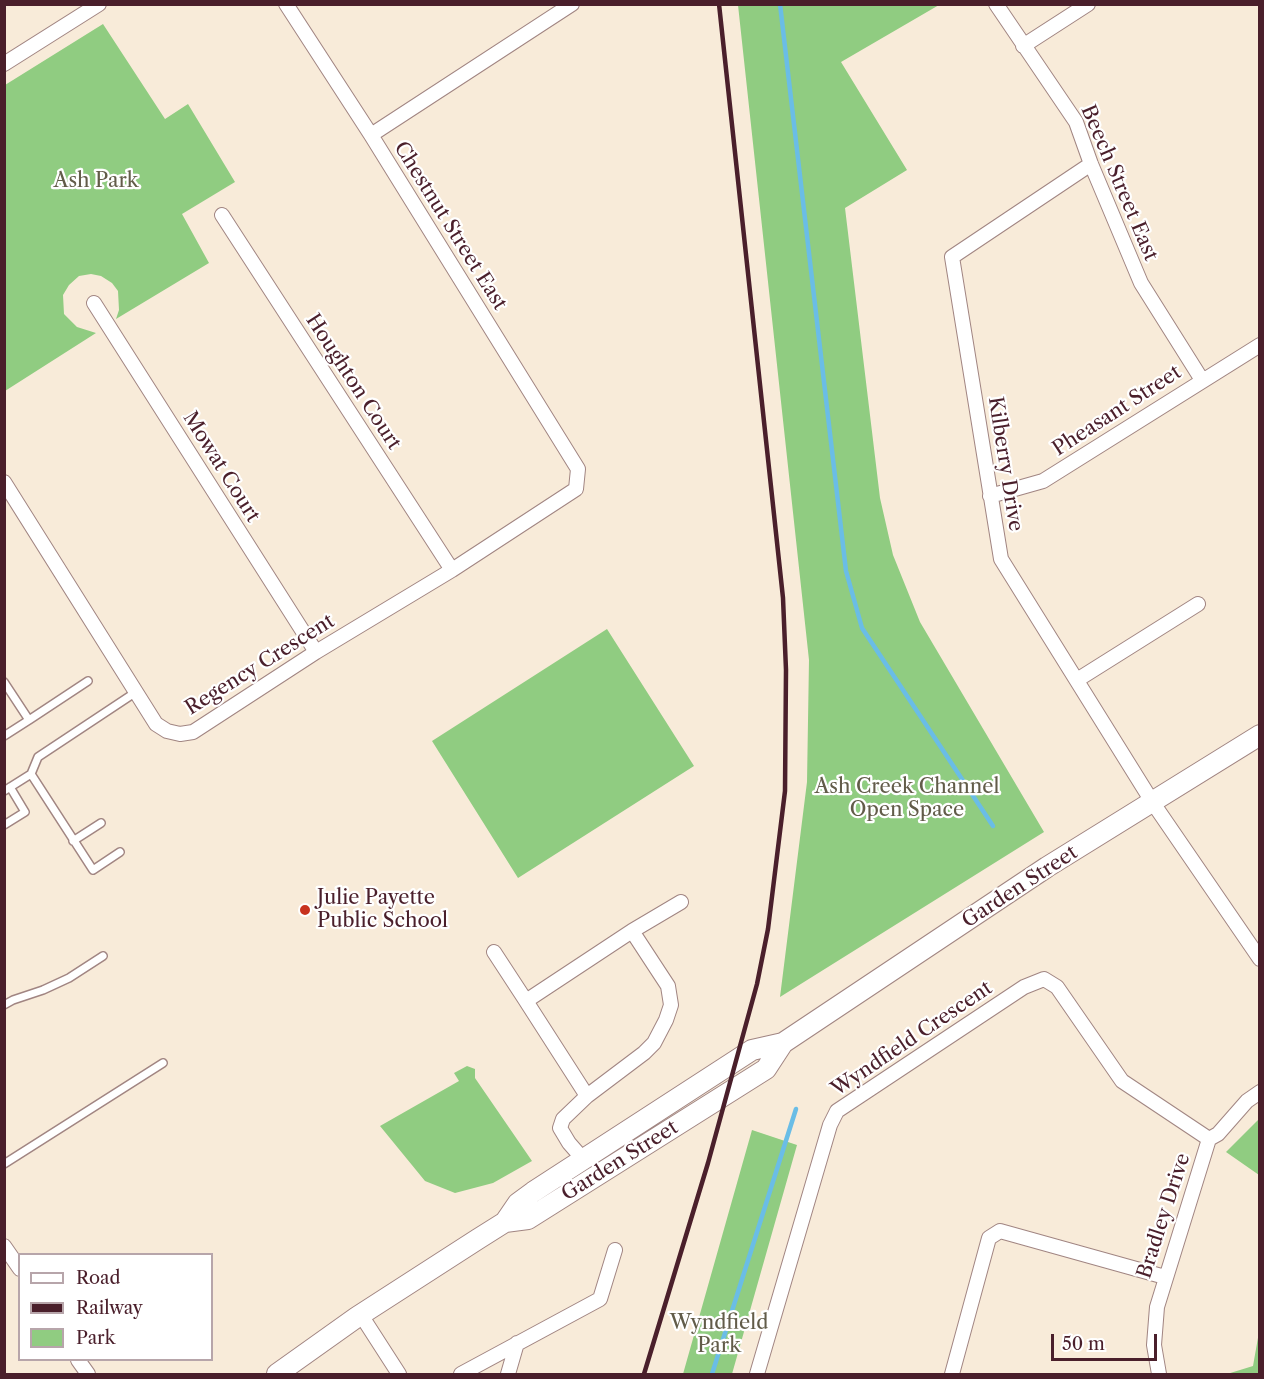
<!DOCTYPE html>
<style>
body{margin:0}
#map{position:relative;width:1264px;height:1379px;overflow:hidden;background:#f8ebd9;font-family:"Libre Caslon Text",serif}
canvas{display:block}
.frame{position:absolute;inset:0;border:6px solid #4a1f2b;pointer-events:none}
.legend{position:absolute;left:18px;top:1253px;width:195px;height:108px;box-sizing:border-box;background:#fff;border:2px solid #b7a5aa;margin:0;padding:8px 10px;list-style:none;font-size:18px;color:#4a1f2b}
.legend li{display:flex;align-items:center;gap:12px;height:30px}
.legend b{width:30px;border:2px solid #b7a5aa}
.scale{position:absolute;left:1051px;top:1334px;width:106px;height:27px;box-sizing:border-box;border:3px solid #4a1f2b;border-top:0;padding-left:8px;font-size:18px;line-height:21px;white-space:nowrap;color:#4a1f2b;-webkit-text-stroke:4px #fff;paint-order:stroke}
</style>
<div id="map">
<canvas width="1264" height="1379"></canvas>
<div class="frame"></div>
<ul class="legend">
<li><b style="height:8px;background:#fff"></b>Road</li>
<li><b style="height:8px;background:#4a1f2b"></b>Railway</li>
<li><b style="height:16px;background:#90cc81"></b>Park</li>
</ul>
<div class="scale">50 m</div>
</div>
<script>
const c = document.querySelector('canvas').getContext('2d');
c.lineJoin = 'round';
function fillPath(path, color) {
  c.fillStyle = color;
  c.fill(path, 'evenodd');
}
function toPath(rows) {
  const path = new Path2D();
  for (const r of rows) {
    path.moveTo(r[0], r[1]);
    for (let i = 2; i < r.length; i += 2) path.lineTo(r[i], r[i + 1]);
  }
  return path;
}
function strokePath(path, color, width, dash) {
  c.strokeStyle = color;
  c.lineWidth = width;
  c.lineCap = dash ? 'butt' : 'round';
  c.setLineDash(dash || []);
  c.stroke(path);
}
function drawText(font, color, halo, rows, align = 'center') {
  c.font = font + ' "Libre Caslon Text",serif';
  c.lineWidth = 4.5;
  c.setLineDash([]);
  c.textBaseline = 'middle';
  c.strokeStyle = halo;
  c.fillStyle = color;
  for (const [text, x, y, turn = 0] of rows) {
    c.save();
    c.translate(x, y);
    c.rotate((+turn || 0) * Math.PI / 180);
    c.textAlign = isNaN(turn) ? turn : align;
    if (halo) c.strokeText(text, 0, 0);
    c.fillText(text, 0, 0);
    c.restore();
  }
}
const green = toPath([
 [738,5,939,5,841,62,907,170,845,208,880,498,893,555,920,622,1044,832,780,997,807,782,809,660],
 [103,24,165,119,188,104,235,182,182,214,209,263,116,319,119,310,118,291,112,283,101,276,91,274,79,276,69,285,63,295,64,314,77,327,96,333,5,391,5,85],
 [607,629,694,766,518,878,432,741],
 [467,1066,475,1069,475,1078,532,1161,493,1183,455,1193,425,1181,380,1126,459,1081,454,1073],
 [1259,1119,1259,1175,1226,1152],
 [752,1130,797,1145,732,1374,683,1374],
 [1259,1332,1259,1374,1227,1374,1253,1366]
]);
const stream = toPath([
 [780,4,846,571,862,628,993,826],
 [712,1374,796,1109]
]);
const lane = toPath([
 [4,682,29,720,4,736],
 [29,720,88,681],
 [4,791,31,774],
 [4,825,25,812,10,787],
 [73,841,101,823],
 [120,852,93,870,31,774,38,757,136,692],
 [4,1005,13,1000,43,990,69,978,103,956],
 [4,1164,163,1063]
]);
const street = toPath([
 [996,4,1076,122,1091,164,1141,283,1202,380],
 [1023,46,1088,4],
 [4,64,99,4],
 [371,135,572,4],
 [1091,164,952,257,1001,559,1153,803,1260,959],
 [222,215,452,570],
 [94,303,316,652],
 [4,482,156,724,167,731,180,734,193,732,316,652,452,570,576,489,578,469,371,135,286,4],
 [990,496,1043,481,1260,345],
 [1077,680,1198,604],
 [632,931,681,902],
 [494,952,526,1001],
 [583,1159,569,1143,560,1128,563,1119,587,1096,526,1001,632,931,668,986,671,1005,666,1020,654,1043,644,1053,587,1096],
 [4,1246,20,1269],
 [361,1315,399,1374],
 [78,1360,88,1374],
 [461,1374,600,1299,615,1250],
 [508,1374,517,1343],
 [757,1374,830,1125,837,1111,1024,987,1044,979,1057,987,1122,1081,1209,1139],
 [952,1374,989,1238,1000,1231,1165,1277],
 [1159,1374,1154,1345,1157,1307,1209,1139,1218,1134,1247,1101,1260,1092]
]);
const secondary = toPath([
 [505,1222,518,1203,533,1192,752,1050,783,1043,1047,867,1260,735],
 [277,1374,357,1317,478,1239,505,1222,528,1219,766,1069,783,1043]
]);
const rail = toPath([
 [644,1374,708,1163,757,984,768,929,785,791,786,670,783,598,719,4]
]);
const markers = [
 [305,910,6,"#c8321e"]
];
const parkNames = [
 ["Ash Park",96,181],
 ["Ash Creek Channel",907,787],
 ["Open Space",907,810],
 ["Wyndfield",719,1323],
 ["Park",719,1346]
];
const streetNames = [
 ["Beech Street East",1119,183,67],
 ["Chestnut Street East",450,226,58],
 ["Houghton Court",353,382,57],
 ["Pheasant Street",1117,411,-33],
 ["Kilberry Drive",1005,464,81],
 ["Mowat Court",221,467,58],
 ["Regency Crescent",260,665,-32],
 ["Garden Street",1020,887,-33],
 ["Wyndfield Crescent",912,1039,-34],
 ["Garden Street",620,1161,-32],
 ["Bradley Drive",1164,1216,-72]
];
const poiNames = [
 ["Julie Payette",317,898],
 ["Public School",317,921]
];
fillPath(green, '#90cc81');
strokePath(stream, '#6abde6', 4.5);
strokePath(lane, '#a18582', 10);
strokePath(street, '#a18582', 16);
strokePath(secondary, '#a18582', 22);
strokePath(lane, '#fff', 7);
strokePath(street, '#fff', 14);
strokePath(secondary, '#fff', 20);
strokePath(rail, '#4a1f2b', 4.5);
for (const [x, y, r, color] of markers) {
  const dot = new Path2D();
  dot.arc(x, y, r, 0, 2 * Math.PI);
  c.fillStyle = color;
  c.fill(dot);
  strokePath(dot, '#fff', 2);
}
drawText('20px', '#625c49', '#fff', parkNames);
drawText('20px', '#4a1f2b', '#fff', streetNames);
drawText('20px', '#4a1f2b', '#fff', poiNames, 'left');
</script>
